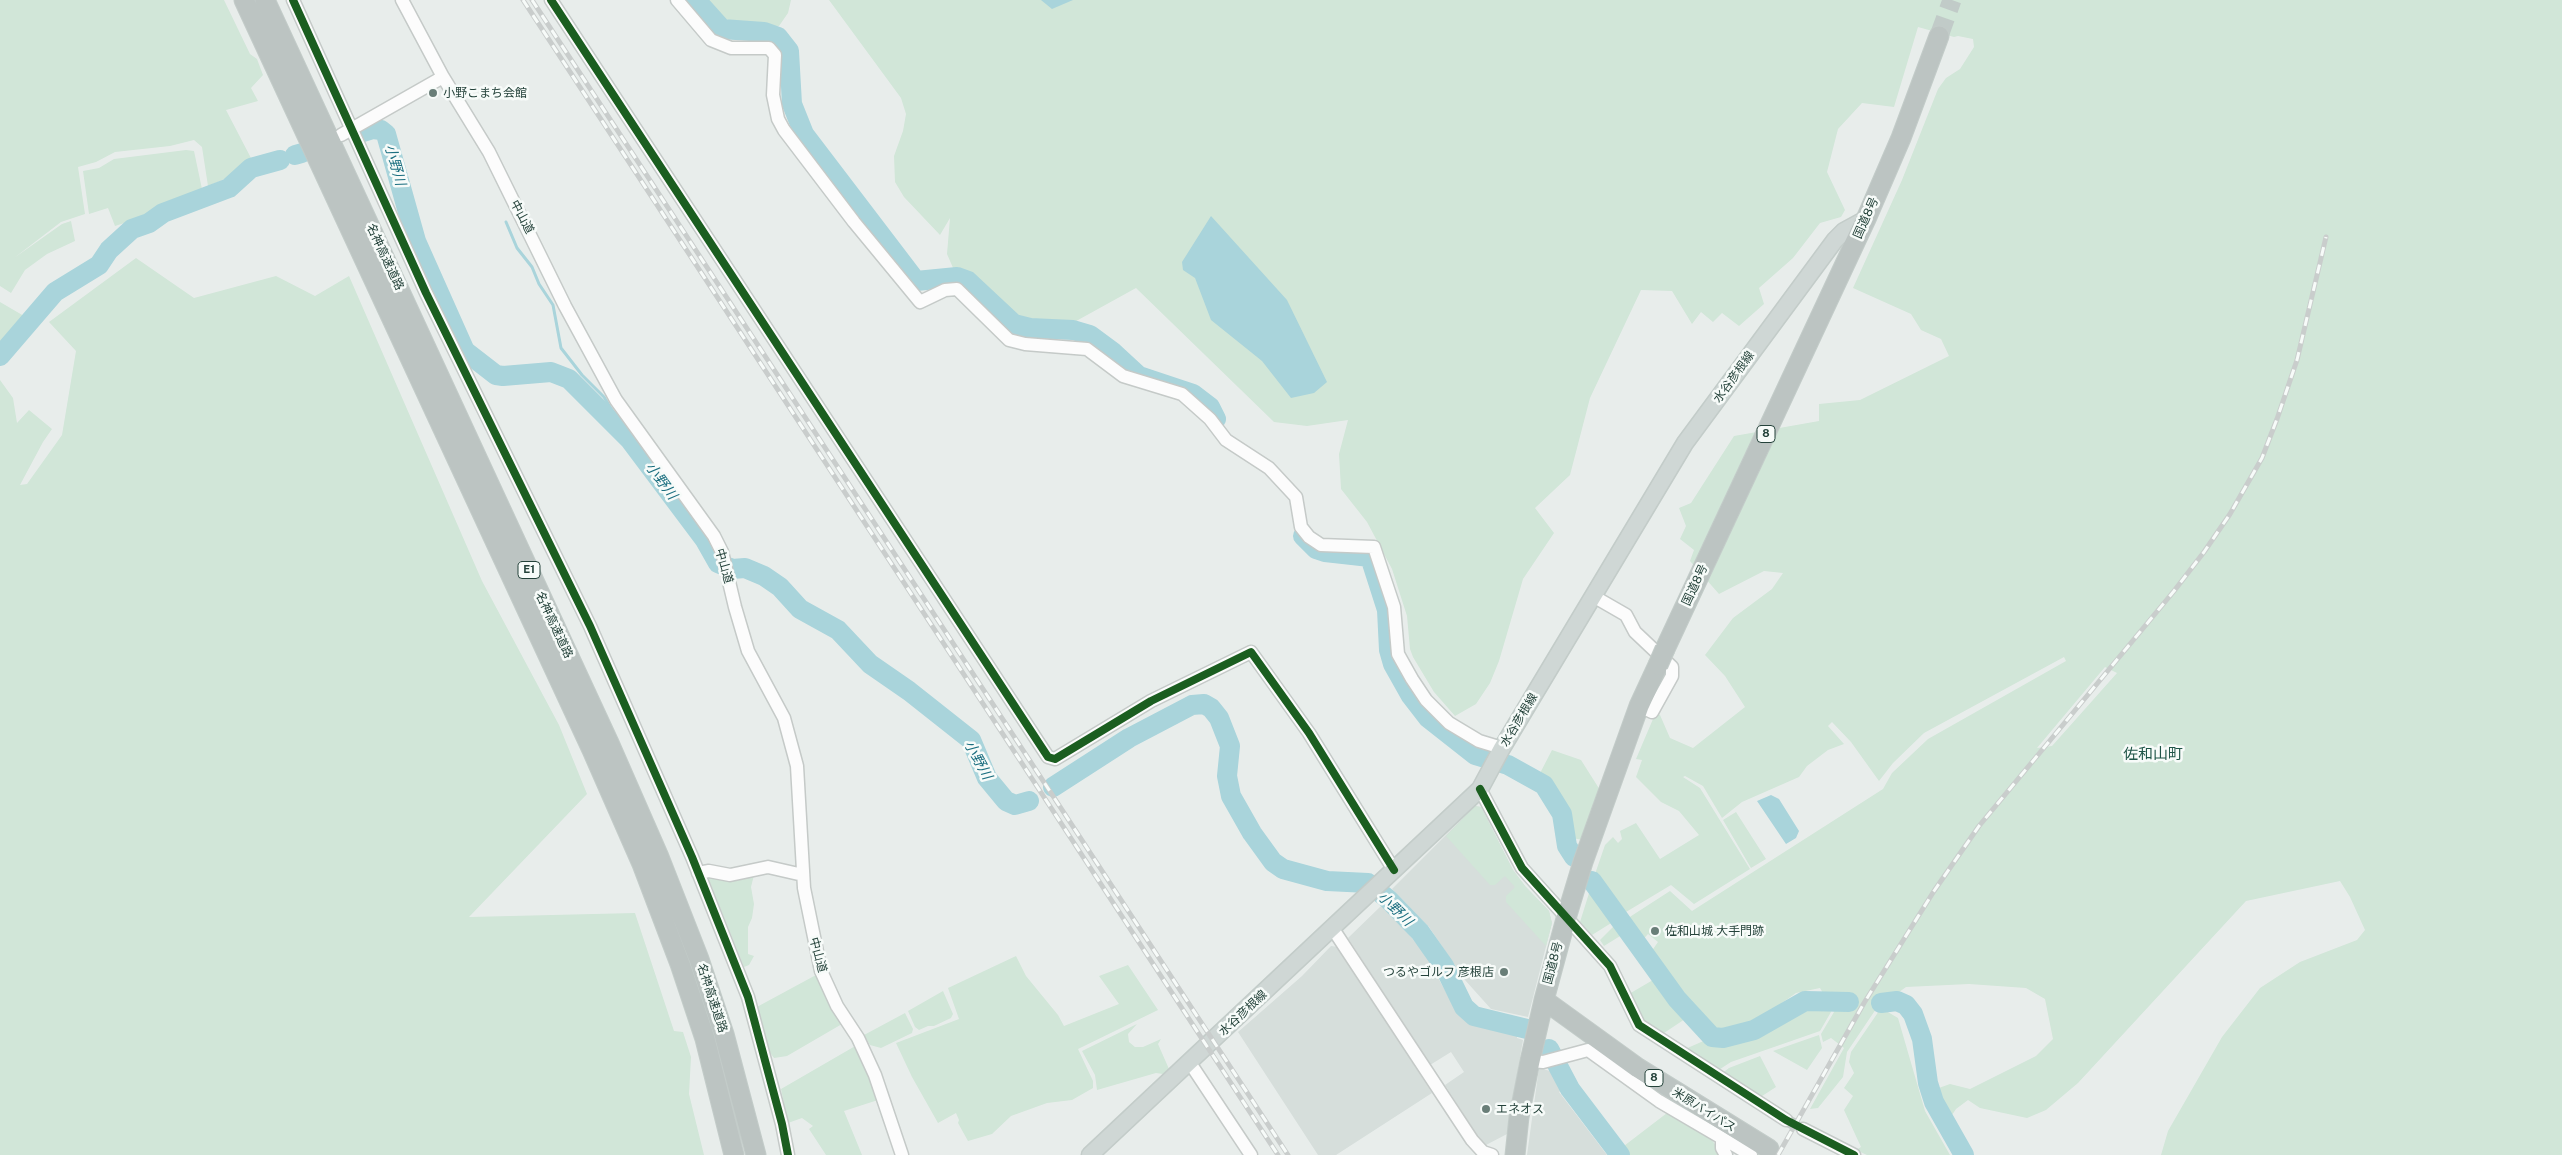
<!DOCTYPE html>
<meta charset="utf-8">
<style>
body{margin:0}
canvas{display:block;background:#e8edeb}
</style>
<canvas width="2562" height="1155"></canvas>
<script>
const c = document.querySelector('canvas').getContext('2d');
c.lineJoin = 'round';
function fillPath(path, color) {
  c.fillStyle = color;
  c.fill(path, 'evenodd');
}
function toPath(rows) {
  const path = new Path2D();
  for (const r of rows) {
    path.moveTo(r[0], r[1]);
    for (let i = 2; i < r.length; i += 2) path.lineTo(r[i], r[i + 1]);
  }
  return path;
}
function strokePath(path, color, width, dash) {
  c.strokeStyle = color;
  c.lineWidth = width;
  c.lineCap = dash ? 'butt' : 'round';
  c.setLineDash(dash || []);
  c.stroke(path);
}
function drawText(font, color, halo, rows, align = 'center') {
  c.font = font + ' "Public Sans","Noto Sans JP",sans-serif';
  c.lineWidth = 5;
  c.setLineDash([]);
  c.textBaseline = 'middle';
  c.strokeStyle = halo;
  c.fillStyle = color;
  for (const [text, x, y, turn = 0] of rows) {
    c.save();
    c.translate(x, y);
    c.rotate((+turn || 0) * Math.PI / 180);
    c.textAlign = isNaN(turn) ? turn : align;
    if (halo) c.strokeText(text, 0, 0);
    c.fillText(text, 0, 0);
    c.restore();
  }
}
const built = toPath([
 [1475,806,1481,807,1513,870,1525,886,1549,911,1552,923,1528,1017,1491,1009,1465,980,1429,927,1392,889],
 [1382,905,1401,925,1425,954,1454,1007,1463,1018,1517,1034,1517,1038,1523,1040,1507,1134,1486,1145,1478,1137,1445,1085,1464,1072,1451,1052,1430,1065,1348,938],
 [1331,946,1338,947,1432,1093,1336,1155,1318,1155,1238,1032,1302,976],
 [1539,1068,1550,1071,1561,1091,1559,1092,1607,1155,1527,1155]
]);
const green = toPath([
 [0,0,224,0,250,54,257,59,263,75,251,88,258,101,226,110,252,160,227,178,208,186,202,147,194,140,170,146,115,152,96,162,78,167,85,214,61,222,14,258,62,224,71,221,75,241,47,254,25,270,11,293,0,286],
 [707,0,791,0,788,13,779,26,759,27,720,18],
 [829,0,2562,0,2562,1155,2161,1155,2168,1131,2222,1037,2260,988,2300,962,2357,940,2365,930,2350,897,2340,881,2246,901,2078,1083,2046,1110,2027,1118,1980,1108,1968,1100,1956,1109,1950,1118,1938,1099,1936,1089,1950,1084,1970,1089,2036,1056,2053,1039,2045,999,2026,988,1969,984,1906,987,1876,1009,1847,1052,1843,1077,1818,1108,1810,1109,1844,1048,1831,1038,1823,1042,1821,1034,1834,1012,1820,988,1796,993,1755,1022,1723,1030,1715,1031,1708,1025,1687,1002,1651,952,1658,942,1648,934,1640,943,1625,920,1670,891,1692,911,1883,789,1892,773,1928,739,2066,661,2064,657,1924,733,1893,763,1879,781,1851,742,1832,722,1828,726,1844,744,1828,750,1807,766,1799,777,1742,802,1722,818,1703,786,1685,776,1683,777,1700,788,1750,869,1694,904,1671,885,1621,915,1594,877,1605,845,1613,837,1618,843,1622,839,1620,831,1636,823,1660,859,1699,835,1679,811,1661,802,1636,777,1642,760,1636,759,1656,712,1660,715,1670,738,1693,748,1745,707,1725,676,1705,655,1733,618,1772,589,1783,573,1764,571,1719,594,1690,561,1694,550,1680,539,1686,526,1679,508,1691,503,1734,436,1819,421,1819,404,1860,400,1949,356,1941,339,1921,330,1911,314,1853,288,1902,180,1938,89,1946,78,1960,69,1974,47,1973,39,1958,36,1954,37,1918,27,1894,107,1862,103,1838,129,1827,172,1845,210,1841,217,1820,223,1793,258,1759,288,1764,304,1739,326,1722,313,1713,322,1701,312,1692,324,1672,291,1641,290,1590,398,1570,475,1535,508,1554,533,1523,579,1499,661,1490,683,1476,704,1455,716,1434,692,1413,657,1410,649,1407,616,1392,569,1367,522,1341,489,1339,454,1348,420,1307,426,1274,422,1136,288,1069,325,1014,327,957,277,947,254,950,218,940,235,904,197,895,182,894,156,903,131,906,114,901,98],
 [2105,667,2117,673,2052,746,2037,748],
 [186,150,194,151,202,189,162,205,143,217,115,226,108,208,89,214,83,171,99,168,114,159],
 [136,258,194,298,276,276,315,296,349,276,482,581,559,725,587,794,469,917,635,913,674,1031,683,1032,691,1057,689,1094,704,1155,0,1155,0,380,13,398,17,423,29,410,52,429,43,442,20,485,27,484,62,435,76,351,49,322],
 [0,302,24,316,0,342],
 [1552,750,1581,760,1600,790,1583,840,1572,838,1537,779],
 [1475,806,1481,807,1513,870,1525,886,1549,911,1552,923,1546,946,1506,902,1506,896,1515,887,1505,876,1495,885,1490,885,1446,836],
 [1736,812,1766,859,1751,868,1723,820],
 [707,875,754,875,751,887,754,904,752,918,748,927,748,954,754,956,749,965,744,967],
 [1590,890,1593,893,1595,890,1616,920,1592,935,1580,922],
 [1617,923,1625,933,1604,946,1600,940],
 [1016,956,1026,976,1058,1015,1064,1026,1119,1004,1099,976,1128,965,1158,1010,1078,1049,1093,1081,1093,1088,1072,1100,1047,1103,1011,1116,992,1134,968,1141,958,1123,959,1120,956,1113,938,1123,912,1077,896,1043,959,1019,948,988],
 [816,975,834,1014,842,1024,787,1056,774,1058,768,1050,755,1008],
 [1658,977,1688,1017,1661,1035,1640,1019,1629,994],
 [943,991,953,1014,951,1018,934,1026,928,1026,919,1030,915,1027,908,1011],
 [1807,1004,1827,1004,1831,1012,1820,1031,1731,1062,1717,1071,1683,1050,1708,1039,1723,1042,1756,1032],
 [1881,1008,1898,1018,1925,1111,1950,1155,1867,1155,1856,1150,1861,1147,1844,1110,1853,1096,1844,1088,1854,1073,1849,1062,1851,1052],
 [905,1013,913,1029,912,1033,881,1048,870,1045,864,1035],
 [1137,1024,1128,1034,1129,1042,1135,1047,1143,1047,1161,1039,1158,1044,1169,1069,1163,1074,1156,1073,1097,1090,1095,1075,1082,1051],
 [1819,1035,1822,1048,1807,1070,1773,1051],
 [857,1045,878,1100,844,1111,862,1155,826,1155,809,1129,813,1126,802,1118,788,1123,781,1089],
 [1760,1056,1776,1087,1759,1098,1721,1074,1729,1068],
 [1667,1113,1712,1140,1722,1155,1624,1155,1620,1149]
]);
const water = toPath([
 [1041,0,1073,0,1052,9],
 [1211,216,1287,300,1327,382,1314,393,1291,398,1262,361,1211,320,1195,278,1183,270,1182,262],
 [1771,795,1779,799,1799,831,1796,838,1786,844,1757,801]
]);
const stream = toPath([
 [506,222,517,248,532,267,539,284,553,305,561,348,582,375,604,397,630,440]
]);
const river = toPath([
 [696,0,722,29,764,32,778,37,789,51,792,104,804,134,916,281,957,277,968,281,1014,324,1030,328,1073,330,1090,335,1113,352,1139,376,1193,394,1210,407,1216,419],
 [360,133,373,129,381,130,386,134,416,241,465,351,496,375,503,376,551,372,569,379,630,440,705,540,718,563,732,569,745,568,764,576,780,587,800,609,838,630,870,664,909,691,971,740,987,778,1006,801,1015,805,1029,801],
 [295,155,302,153],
 [0,356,55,292,99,265,109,250,132,229,149,223,163,213,229,188,251,168,280,160],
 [1303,536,1316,549,1325,552,1370,557,1387,610,1389,650,1393,664,1411,696,1428,718,1475,755,1508,765,1544,785,1562,814,1567,846,1574,857],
 [1053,787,1129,738,1192,705,1204,704,1211,708,1219,718,1230,746,1227,776,1231,796,1252,833,1273,862,1283,869,1327,881,1368,883,1388,899,1420,932,1444,966,1464,1007,1474,1016,1527,1029],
 [1592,881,1677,999,1712,1037,1723,1038,1754,1030,1805,1001,1849,1002],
 [1881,1003,1897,1001,1906,1005,1913,1014,1922,1039,1928,1083,1934,1102,1964,1155],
 [1549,1049,1570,1089,1620,1155]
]);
const minorTunnel = toPath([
 [1786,1120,1803,1129]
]);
const highwayTunnel = toPath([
 [1939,36,1952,0]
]);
const minor = toPath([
 [293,0,426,293,590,626,692,857,748,997,782,1124,788,1155],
 [402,0,443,77,489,152,565,306,616,400,714,536,722,552,735,607,748,651,784,718,797,766,804,888,821,971,837,1006,858,1038,875,1075,902,1155],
 [551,0,1048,757,1055,759,1151,701,1251,652,1309,733,1394,870],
 [677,0,711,40,731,48,769,48,775,55,773,95,778,119,784,130,854,222,920,302,945,290,957,289,1009,340,1025,344,1087,349,1123,376,1182,394,1210,419,1226,440,1269,468,1296,497,1301,527,1309,537,1321,545,1374,547,1394,607,1398,654,1412,679,1426,700,1449,723,1479,741,1502,748],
 [341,135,443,77],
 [1593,596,1626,615,1635,632,1672,667,1672,676,1652,712,1639,706],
 [1480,789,1522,868,1610,966,1639,1025,1786,1120],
 [698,873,709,871,730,875,768,867,803,875],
 [1333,929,1472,1140,1483,1152,1492,1155],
 [1530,1061,1543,1062,1588,1050,1659,1101,1751,1155],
 [1190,1063,1251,1155],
 [1803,1129,1854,1155],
 [1722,1140,1722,1148,1726,1155]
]);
const major = toPath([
 [1090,1155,1480,789,1502,748,1685,443,1835,240,1844,231,1866,219]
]);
const highway = toPath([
 [244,0,592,750,642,864,680,964,705,1039,734,1155],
 [265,0,609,743,659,857,699,959,724,1034,756,1155],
 [1665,649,1866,219,1901,138,1939,36],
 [1544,1000,1638,1068,1769,1149],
 [1515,1155,1519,1117,1530,1061,1544,1000,1567,915,1583,862,1639,706,1658,665]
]);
const rail = toPath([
 [523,0,1278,1155],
 [532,0,1288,1155],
 [1778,1155,1864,1003,1934,891,1979,826,2174,591,2204,552,2230,514,2262,458,2277,419,2297,360,2326,237]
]);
const highwayBridge = toPath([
 [1658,665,1665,649]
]);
const cycleway = toPath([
 [293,0,426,293,590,626,692,857,748,997,782,1124,788,1155],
 [551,0,1048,757,1055,759,1151,701,1251,652,1309,733,1394,870],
 [1480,789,1522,868,1610,966,1639,1025,1786,1120,1854,1155]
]);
const markers = [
 [433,93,5,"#697e78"],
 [1655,931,5,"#697e78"],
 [1504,972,5,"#697e78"],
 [1486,1109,5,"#697e78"]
];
const shields = [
 [1766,434,18],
 [529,570,22],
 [1654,1078,18]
];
const shieldNames = [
 ["8",1766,434],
 ["E1",529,570],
 ["8",1654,1078]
];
const poiNames = [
 ["小野こまち会館",443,93],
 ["佐和山城 大手門跡",1665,931],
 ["つるやゴルフ 彦根店",1494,972,"right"],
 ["エネオス",1496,1109]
];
const streetNames = [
 ["中山道",522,217,62],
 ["国道8号",1866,218,-66],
 ["名神高速道路",385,257,65],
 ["水谷彦根線",1734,377,-54],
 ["中山道",724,566,74],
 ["国道8号",1695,585,-65],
 ["名神高速道路",554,625,65],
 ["水谷彦根線",1519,720,-59],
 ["中山道",818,955,75],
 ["国道8号",1553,963,-75],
 ["名神高速道路",712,998,72],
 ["水谷彦根線",1243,1013,-43],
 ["米原バイパス",1704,1110,32]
];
const waterNames = [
 ["小野川",395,165,74],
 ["小野川",661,481,53],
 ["小野川",978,760,61],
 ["小野川",1395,909,44]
];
const quarterNames = [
 ["佐和山町",2153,754]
];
fillPath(built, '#d6dedb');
fillPath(green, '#d1e6d8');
fillPath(water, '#a9d4db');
strokePath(stream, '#a9d4db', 3);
strokePath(river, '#a9d4db', 20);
strokePath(minorTunnel, '#c1cbc8', 12, [12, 6]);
strokePath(highwayTunnel, '#c1cbc8', 19, [19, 9]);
strokePath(minor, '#c5cac8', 15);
strokePath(major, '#c3ccc9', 19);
strokePath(highway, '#c3ccc9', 21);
strokePath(minor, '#fcfcfc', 12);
strokePath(major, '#cfd7d5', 16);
strokePath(highway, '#bcc4c2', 19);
strokePath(rail, '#c9cdcc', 5);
strokePath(rail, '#f7fbf9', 3, [9]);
strokePath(highwayBridge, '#c3ccc9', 21, []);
strokePath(highwayBridge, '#bcc4c2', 19);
strokePath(cycleway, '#1b5e20', 8);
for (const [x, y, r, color] of markers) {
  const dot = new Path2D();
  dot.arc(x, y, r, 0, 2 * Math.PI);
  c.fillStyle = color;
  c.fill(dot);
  strokePath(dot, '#f7fbf9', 2);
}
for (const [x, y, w] of shields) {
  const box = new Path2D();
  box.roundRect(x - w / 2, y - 8.5, w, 17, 4);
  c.fillStyle = '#f7fbf9';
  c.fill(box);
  strokePath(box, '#24423a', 1);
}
drawText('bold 11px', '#24423a', null, shieldNames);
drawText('12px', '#24423a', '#f7fbf9', poiNames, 'left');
drawText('12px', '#24423a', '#f7fbf9', streetNames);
drawText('italic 14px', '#1c6f80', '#f7fbf9', waterNames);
drawText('15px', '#1f5548', '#f7fbf9', quarterNames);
</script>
